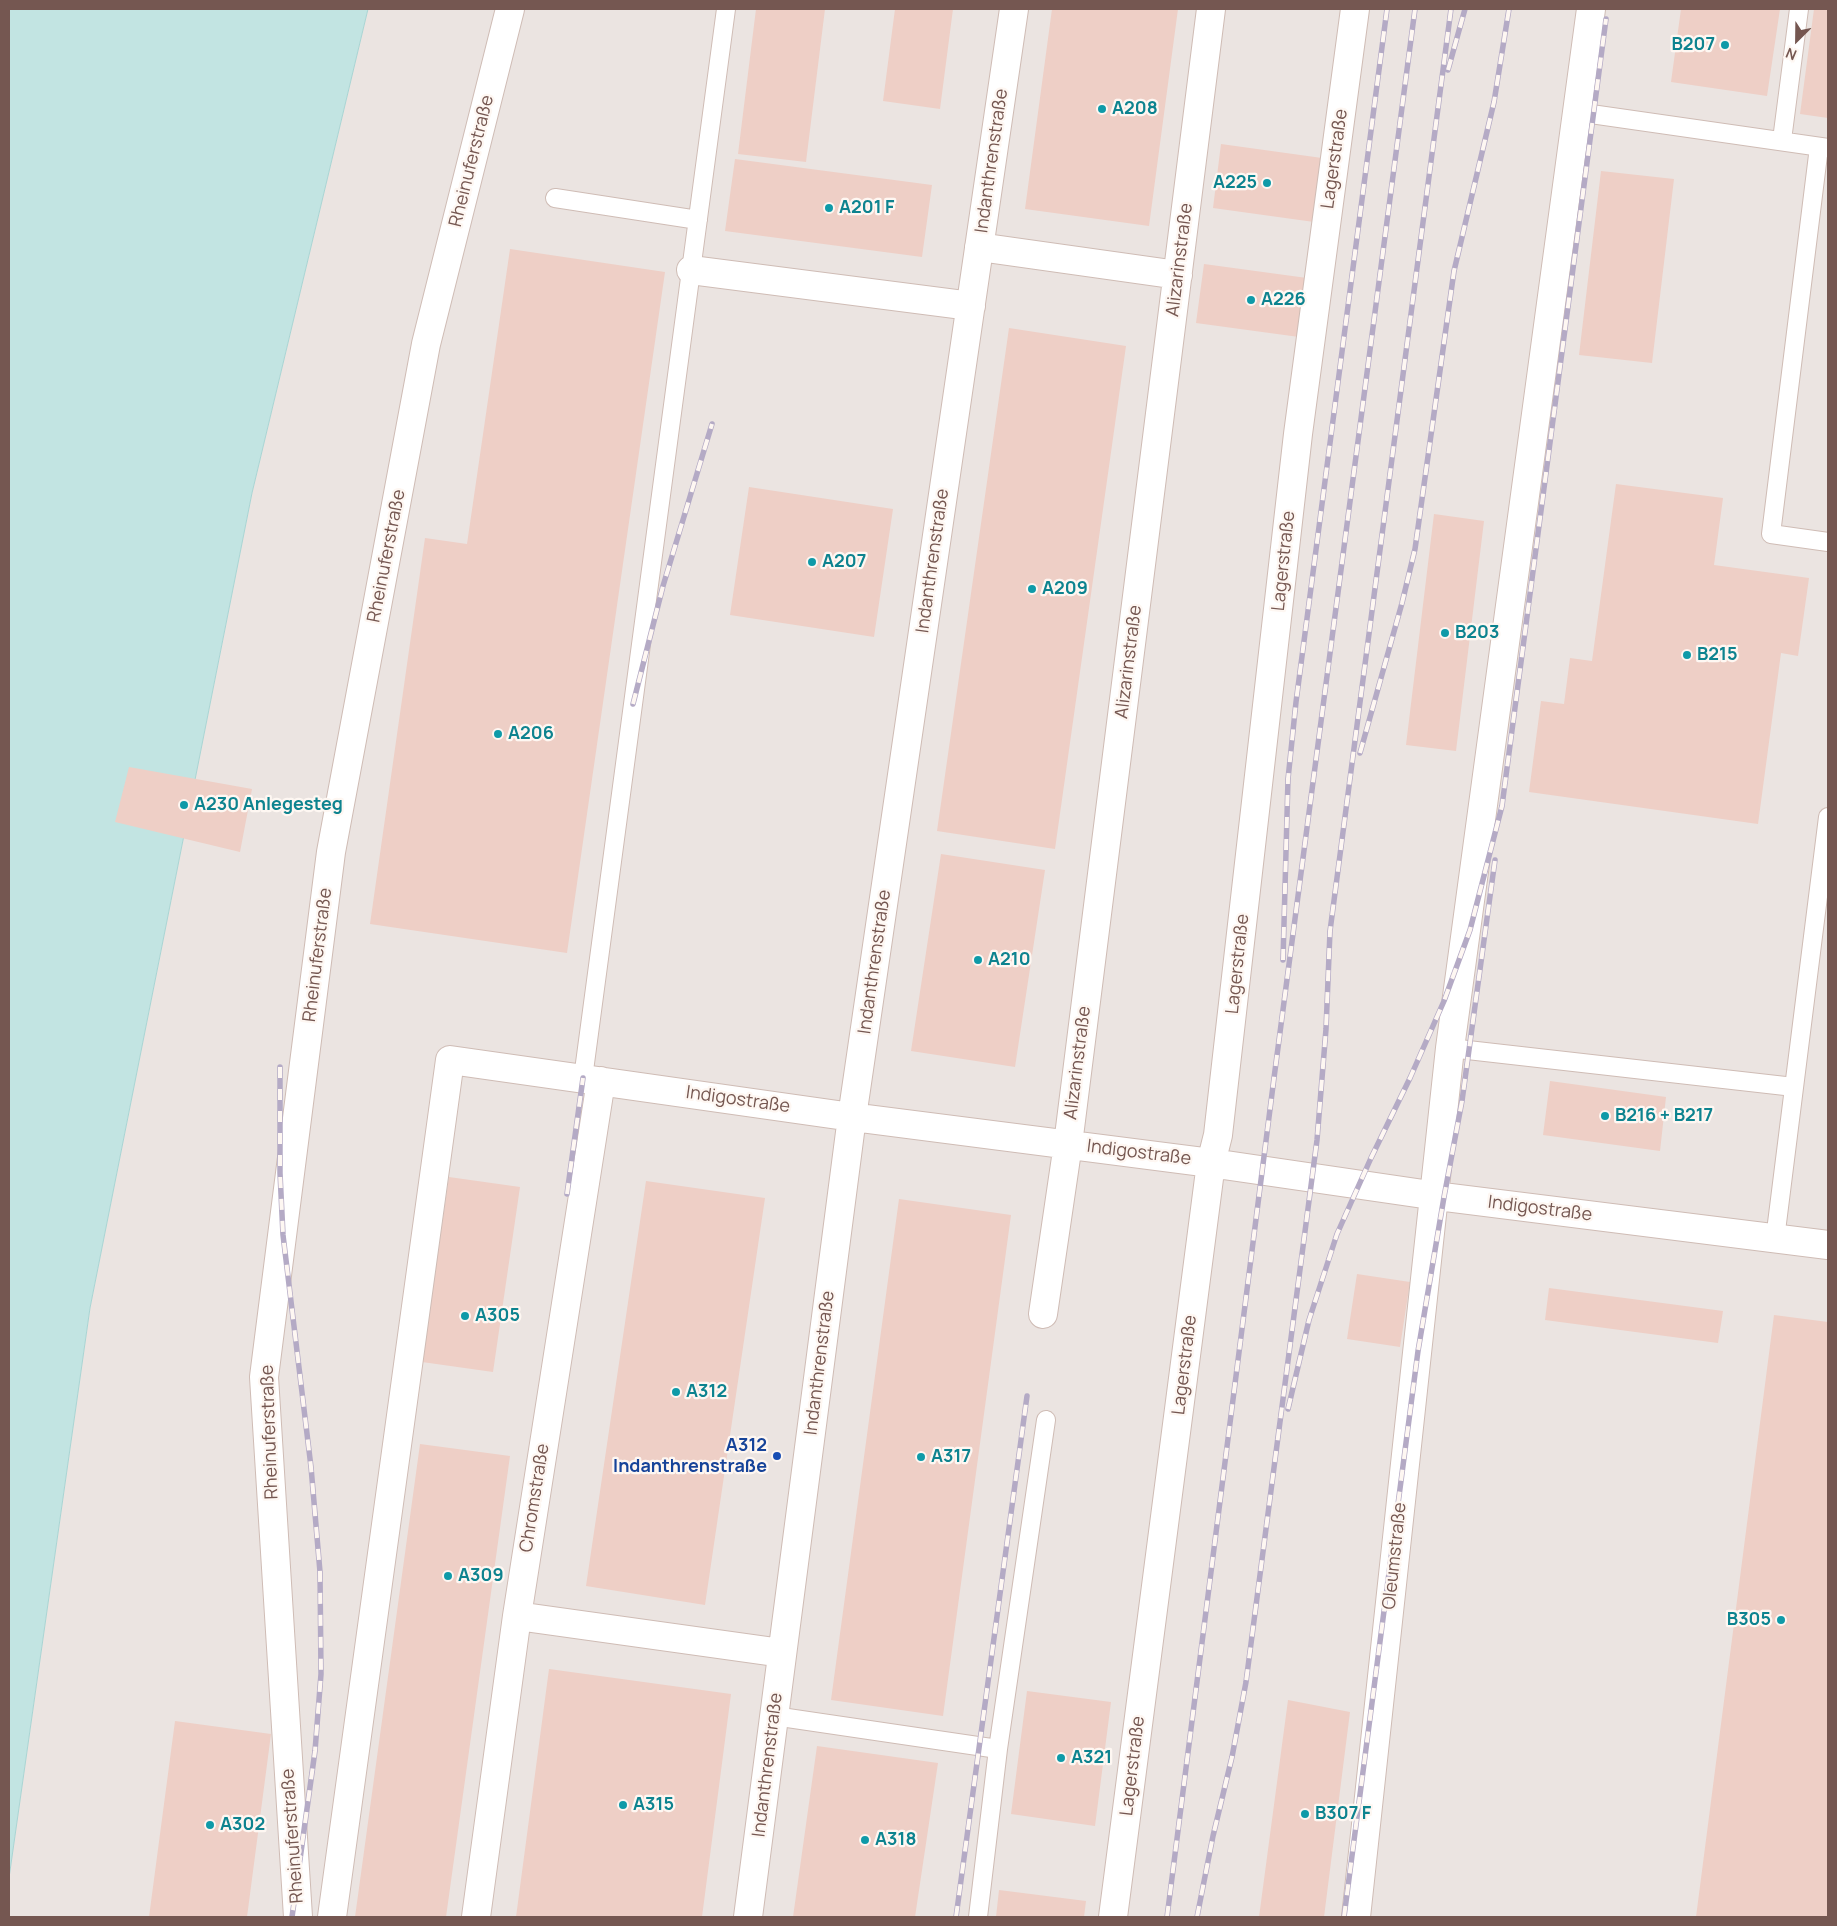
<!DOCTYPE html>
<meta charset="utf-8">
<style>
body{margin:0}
#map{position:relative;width:1837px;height:1926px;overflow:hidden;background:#fbf3ec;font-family:Manrope,sans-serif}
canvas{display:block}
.frame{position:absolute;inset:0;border:10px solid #755751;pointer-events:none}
.north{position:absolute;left:1772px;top:15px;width:50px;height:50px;-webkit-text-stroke:4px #fef7f2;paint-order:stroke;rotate:203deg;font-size:14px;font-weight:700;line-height:20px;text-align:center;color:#755751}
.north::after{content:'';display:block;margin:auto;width:18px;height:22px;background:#755751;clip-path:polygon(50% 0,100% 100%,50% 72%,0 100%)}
</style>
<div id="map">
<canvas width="1837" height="1926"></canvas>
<div class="frame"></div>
<div class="north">N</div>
</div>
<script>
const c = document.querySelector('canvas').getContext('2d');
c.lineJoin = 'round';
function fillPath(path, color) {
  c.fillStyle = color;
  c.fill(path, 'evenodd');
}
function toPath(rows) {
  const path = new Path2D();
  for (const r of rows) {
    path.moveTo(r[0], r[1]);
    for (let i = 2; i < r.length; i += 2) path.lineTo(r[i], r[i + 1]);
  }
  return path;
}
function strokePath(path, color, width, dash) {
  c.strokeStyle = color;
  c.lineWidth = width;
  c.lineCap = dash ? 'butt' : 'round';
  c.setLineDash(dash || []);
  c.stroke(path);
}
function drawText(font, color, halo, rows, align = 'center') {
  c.font = font + ' Manrope,sans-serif';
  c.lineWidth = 4.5;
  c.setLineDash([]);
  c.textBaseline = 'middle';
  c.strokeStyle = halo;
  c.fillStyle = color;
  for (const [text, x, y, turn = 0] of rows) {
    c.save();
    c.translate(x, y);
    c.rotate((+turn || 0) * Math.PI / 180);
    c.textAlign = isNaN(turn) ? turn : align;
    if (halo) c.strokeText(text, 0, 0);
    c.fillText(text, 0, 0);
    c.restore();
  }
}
const industrial = toPath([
 [368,9,1828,9,1828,1917,9,1917,9,1878,90,1308,252,493]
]);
const water = toPath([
 [9,9,368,9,252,493,90,1308,9,1878,9,9]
]);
const building = toPath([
 [756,9,825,9,806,162,738,154],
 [895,9,953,9,940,109,883,101],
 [1052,9,1178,9,1149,226,1025,209],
 [1681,9,1780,9,1767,96,1671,82],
 [1814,9,1828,9,1828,118,1800,114],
 [1221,144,1322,158,1314,222,1213,208],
 [735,159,932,185,922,257,725,231],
 [1601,171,1674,179,1652,363,1579,355],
 [510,249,665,272,567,953,370,924,425,538,467,544],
 [1204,264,1307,278,1299,337,1196,323],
 [1009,328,1126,346,1055,849,937,831],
 [1616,484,1723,498,1714,565,1809,578,1798,656,1781,653,1758,824,1529,792,1541,701,1564,704,1570,658,1592,661],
 [749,487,893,509,874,637,730,615],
 [1434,514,1484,521,1456,751,1406,745],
 [129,767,252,789,240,852,115,822],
 [941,854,1045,870,1015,1067,911,1051],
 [1550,1081,1666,1097,1660,1151,1543,1135],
 [449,1177,520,1187,493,1372,422,1362],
 [646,1181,765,1198,705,1605,586,1586],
 [899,1199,1011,1215,943,1716,831,1700],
 [1357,1274,1410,1282,1400,1347,1347,1339],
 [1549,1288,1723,1311,1718,1343,1545,1320],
 [1774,1315,1828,1322,1828,1917,1696,1917],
 [420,1444,510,1456,446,1917,355,1917],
 [549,1669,731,1694,702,1917,516,1917],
 [1027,1691,1111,1702,1095,1826,1011,1814],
 [1288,1700,1350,1712,1324,1917,1259,1917],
 [175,1721,271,1734,247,1917,149,1917],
 [817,1746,938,1763,915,1917,793,1917],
 [999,1890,1086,1901,1084,1917,996,1917]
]);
const lane = toPath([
 [1577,112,1828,148],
 [1782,140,1799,9],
 [1819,147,1771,534,1828,542],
 [555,198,698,220],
 [1450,1048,1794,1087],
 [583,1078,726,9],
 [1775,1239,1828,817],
 [774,1716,998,1749,1046,1420],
 [978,1917,998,1749]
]);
const street = toPath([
 [979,247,1178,275],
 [691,270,971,306],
 [1043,1314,1068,1144,1211,9],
 [517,1616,782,1653],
 [298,1917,264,1377,331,852,426,344,510,9],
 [332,1917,450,1060,852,1117,1211,1163,1444,1197,1828,1245],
 [476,1917,517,1616,601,1081],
 [748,1917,852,1117,1014,9],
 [1113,1917,1211,1163,1218,1135,1298,434,1355,9],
 [1356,1917,1450,1048,1591,9]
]);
const rail = toPath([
 [1448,70,1465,9],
 [633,704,663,586,712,424],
 [1360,753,1402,603,1415,549,1454,271,1494,102,1509,9],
 [1283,960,1288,779,1296,702,1387,9],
 [280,1067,280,1173,283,1235,311,1467,320,1572,321,1674,315,1751,292,1917],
 [567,1194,583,1078],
 [1288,1409,1309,1320,1337,1234,1371,1158,1410,1078,1444,1001,1470,930,1502,806,1606,19],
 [956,1917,1027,1396],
 [1167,1917,1274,1078,1415,9],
 [1197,1917,1213,1836,1232,1757,1246,1682,1275,1460,1317,1140,1326,1029,1330,931,1451,9],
 [1344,1917,1418,1351,1444,1197,1462,1101,1495,860]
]);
const markers = [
 [1725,45,5,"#0f9aa8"],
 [1102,109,5,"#0f9aa8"],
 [1267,183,5,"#0f9aa8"],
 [829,208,5,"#0f9aa8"],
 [1251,300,5,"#0f9aa8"],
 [812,562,5,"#0f9aa8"],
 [1032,589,5,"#0f9aa8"],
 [1445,633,5,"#0f9aa8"],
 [1687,655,5,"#0f9aa8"],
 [498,734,5,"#0f9aa8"],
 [184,805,5,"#0f9aa8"],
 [978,960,5,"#0f9aa8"],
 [1605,1116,5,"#0f9aa8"],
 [465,1316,5,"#0f9aa8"],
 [676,1392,5,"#0f9aa8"],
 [777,1456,5,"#1a4fb4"],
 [921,1457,5,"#0f9aa8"],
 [448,1576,5,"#0f9aa8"],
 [1781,1620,5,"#0f9aa8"],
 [1061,1758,5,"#0f9aa8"],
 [623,1805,5,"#0f9aa8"],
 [1305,1814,5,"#0f9aa8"],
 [210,1825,5,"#0f9aa8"],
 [865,1840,5,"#0f9aa8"]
];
const cultureNames = [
 ["B207",1715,45,"right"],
 ["A208",1112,109],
 ["A225",1257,183,"right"],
 ["A201 F",839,208],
 ["A226",1261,300],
 ["A207",822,562],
 ["A209",1042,589],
 ["B203",1455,633],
 ["B215",1697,655],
 ["A206",508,734],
 ["A230 Anlegesteg",194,805],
 ["A210",988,960],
 ["B216 + B217",1615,1116],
 ["A305",475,1316],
 ["A312",686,1392],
 ["A317",931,1457],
 ["A309",458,1576],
 ["B305",1771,1620,"right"],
 ["A321",1071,1758],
 ["A315",633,1805],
 ["B307 F",1315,1814],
 ["A302",220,1825],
 ["A318",875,1840]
];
const streetNames = [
 ["Lagerstraße",1335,159,-82],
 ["Rheinuferstraße",472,161,-76],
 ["Indanthrenstraße",992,161,-82],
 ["Alizarinstraße",1180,260,-83],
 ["Rheinuferstraße",387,556,-79],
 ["Indanthrenstraße",933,561,-82],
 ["Lagerstraße",1284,561,-84],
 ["Alizarinstraße",1129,662,-83],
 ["Rheinuferstraße",318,955,-83],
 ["Indanthrenstraße",875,962,-82],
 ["Lagerstraße",1238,964,-84],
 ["Alizarinstraße",1078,1063,-83],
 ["Indigostraße",738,1100,8],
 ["Indigostraße",1139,1153,7],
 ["Indigostraße",1540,1209,7],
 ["Indanthrenstraße",820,1363,-83],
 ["Lagerstraße",1185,1365,-83],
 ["Rheinuferstraße",270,1432,-92],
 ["Chromstraße",535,1498,-81],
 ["Oleumstraße",1395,1556,-84],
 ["Indanthrenstraße",768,1765,-83],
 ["Lagerstraße",1133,1766,-83],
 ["Rheinuferstraße",293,1836,-94]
];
const transitNames = [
 ["A312",767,1446],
 ["Indanthrenstraße",767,1467]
];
fillPath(industrial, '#ebe4e1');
fillPath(water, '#c2e4e2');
strokePath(water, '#a9d4d3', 1);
fillPath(building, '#eecfc6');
strokePath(lane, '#cfbcb5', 20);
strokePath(street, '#cfbcb5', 30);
strokePath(lane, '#fff', 18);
strokePath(street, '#fff', 28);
strokePath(rail, '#b4aac5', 5.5);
strokePath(rail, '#fef7f2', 4, [11]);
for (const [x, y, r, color] of markers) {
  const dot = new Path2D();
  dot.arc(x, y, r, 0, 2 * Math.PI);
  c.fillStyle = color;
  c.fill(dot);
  strokePath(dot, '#fef7f2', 2);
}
drawText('bold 18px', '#0d838f', '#fef7f2', cultureNames, 'left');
drawText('18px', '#755751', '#fef7f2', streetNames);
drawText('bold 18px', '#164399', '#fef7f2', transitNames, 'right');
</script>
